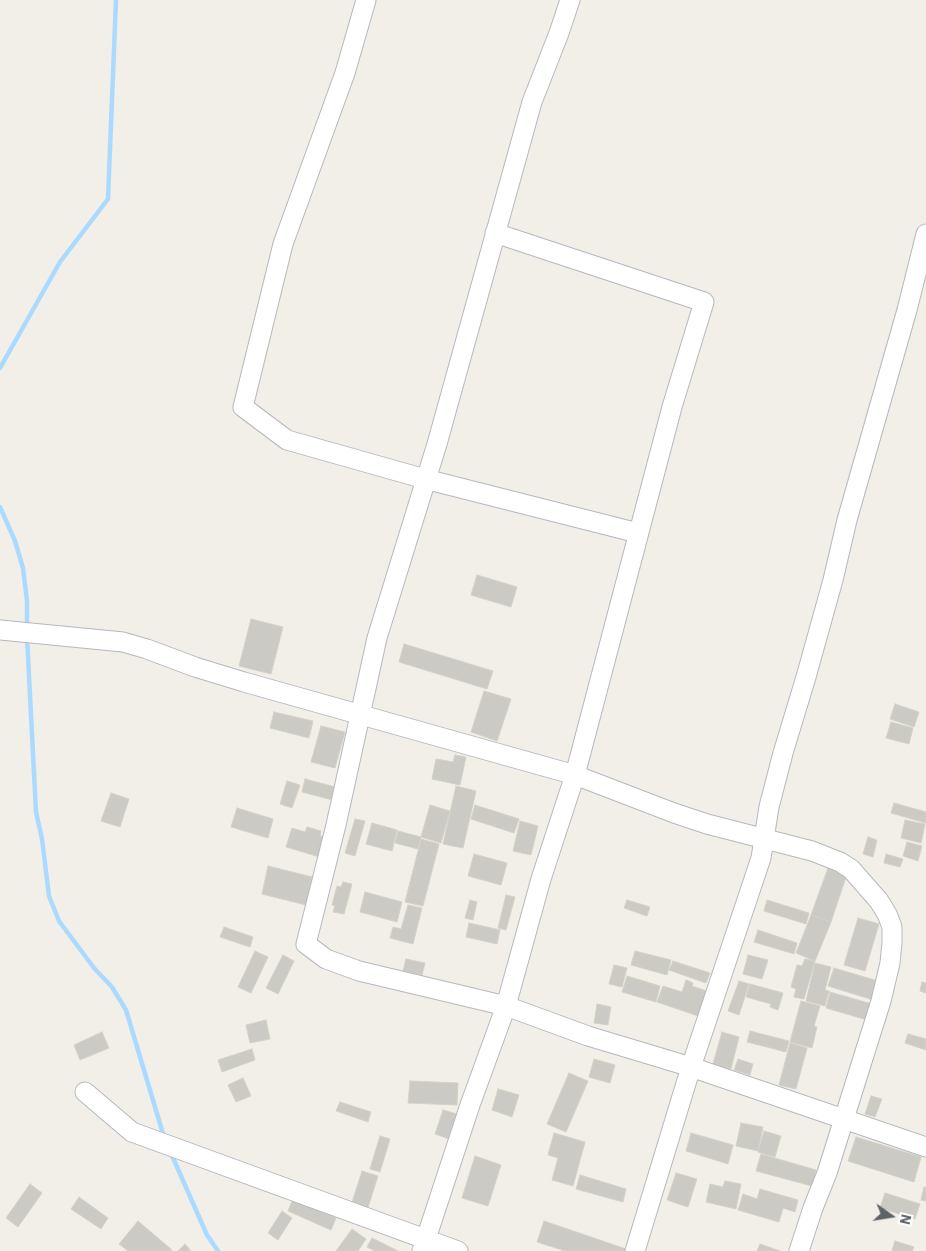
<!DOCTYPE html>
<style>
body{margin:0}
#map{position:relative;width:926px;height:1251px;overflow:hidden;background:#f1efe8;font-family:"IBM Plex Sans",sans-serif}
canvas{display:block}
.north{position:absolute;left:866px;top:1191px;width:50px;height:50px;-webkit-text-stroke:4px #fff;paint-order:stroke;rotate:103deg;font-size:14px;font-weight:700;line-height:20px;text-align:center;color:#5f6368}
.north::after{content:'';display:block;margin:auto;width:18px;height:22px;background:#5f6368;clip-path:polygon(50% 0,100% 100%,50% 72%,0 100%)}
</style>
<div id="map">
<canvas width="926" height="1251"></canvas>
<div class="north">N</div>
</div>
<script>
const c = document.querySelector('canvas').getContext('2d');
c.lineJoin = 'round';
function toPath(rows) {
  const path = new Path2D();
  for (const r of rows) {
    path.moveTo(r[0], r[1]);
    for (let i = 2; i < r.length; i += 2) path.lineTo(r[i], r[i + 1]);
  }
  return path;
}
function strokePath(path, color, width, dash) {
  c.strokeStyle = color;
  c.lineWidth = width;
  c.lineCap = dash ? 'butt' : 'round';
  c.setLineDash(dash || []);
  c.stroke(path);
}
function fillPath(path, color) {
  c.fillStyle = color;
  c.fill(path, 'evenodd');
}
const stream = toPath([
 [0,368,60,262,108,199,116,0],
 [0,507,15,541,23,568,27,601,27,629],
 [27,637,36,812,42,839,49,896,59,921,94,968,112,987,126,1010,164,1137],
 [170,1151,207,1235,218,1251]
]);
const building = toPath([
 [477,575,517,587,511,607,471,595,477,575],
 [251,619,283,627,271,674,239,666,251,619],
 [404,644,493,671,487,689,399,662,404,644],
 [484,691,511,699,497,741,471,732,484,691],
 [895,704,919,712,914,727,890,719,895,704],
 [274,712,313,721,309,738,270,728,274,712],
 [891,722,913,728,909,744,886,738,891,722],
 [321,726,345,732,335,768,311,762,321,726],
 [455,755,466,757,460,785,432,779,436,759,453,762,455,755],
 [305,779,339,788,336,801,302,792,305,779],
 [287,781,300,785,292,808,280,804,287,781],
 [456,786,476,791,463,848,443,844,456,786],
 [111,793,129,799,120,827,101,821,111,793],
 [894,803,926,812,926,823,891,813,894,803],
 [430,805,450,811,441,843,421,837,430,805],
 [475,805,519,819,514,833,471,819,475,805],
 [237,808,273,819,268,838,231,827,237,808],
 [355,819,365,821,355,856,345,853,355,819],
 [905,820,925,824,921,843,901,838,905,820],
 [520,821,538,826,531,855,513,851,520,821],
 [372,823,397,830,392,851,366,844,372,823],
 [307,827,321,831,320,836,329,839,323,858,286,847,292,828,305,832,307,827],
 [398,831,421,837,418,849,395,843,398,831],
 [868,837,877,840,873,857,863,854,868,837],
 [421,839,439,844,423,906,405,902,421,839],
 [907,842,922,846,918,861,903,856,907,842],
 [474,854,507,863,501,885,468,876,474,854],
 [886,854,903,859,900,867,884,863,886,854],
 [268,866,312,877,306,905,262,894,268,866],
 [828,868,847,874,831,922,811,915,828,868],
 [343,882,352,884,344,914,333,912,335,906,332,905,337,886,341,887,343,882],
 [365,892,402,902,397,922,360,912,365,892],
 [506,895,515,897,506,930,498,928,506,895],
 [470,900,477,902,473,920,465,918,470,900],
 [627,900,650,907,647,916,624,908,627,900],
 [767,900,809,913,806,924,764,911,767,900],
 [408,905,422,908,413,944,390,938,393,927,401,929,408,905],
 [811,915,831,922,815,961,796,953,811,915],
 [858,918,879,924,865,971,844,965,858,918],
 [469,923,500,930,497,944,466,937,469,923],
 [224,927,253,937,250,947,220,937,224,927],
 [758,930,797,943,794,954,754,942,758,930],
 [255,951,268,957,251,993,238,987,255,951],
 [635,951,671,960,667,975,631,965,635,951],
 [283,955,294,961,278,994,266,988,283,955],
 [748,955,768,960,762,979,743,974,748,955],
 [406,959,425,963,422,975,403,971,406,959],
 [805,959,815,961,804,999,794,997,796,989,791,987,797,965,802,966,805,959],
 [673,961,710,973,706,983,669,970,673,961],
 [815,963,831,967,825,990,829,991,825,1006,806,1001,815,963],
 [614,965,627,968,622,987,609,984,614,965],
 [834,968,878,981,873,1000,828,986,834,968],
 [627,976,660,986,656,1002,622,992,627,976],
 [686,980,693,983,692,986,707,991,704,1018,657,1002,663,986,682,992,686,980],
 [739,981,749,984,739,1015,728,1011,739,981],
 [922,982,926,983,926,993,920,991,922,982],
 [750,984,783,993,778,1010,770,1007,771,1004,746,997,750,984],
 [830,992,872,1004,867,1020,826,1008,830,992],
 [801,1001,820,1006,814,1026,817,1027,812,1048,790,1042,801,1001],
 [597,1004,611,1007,608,1025,594,1023,597,1004],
 [266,1020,270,1039,250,1043,246,1025,266,1020],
 [750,1031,789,1041,786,1052,747,1042,750,1031],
 [102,1032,109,1048,80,1060,74,1045,102,1032],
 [722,1032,739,1037,731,1069,713,1064,722,1032],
 [908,1034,926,1039,926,1050,905,1043,908,1034],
 [790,1043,807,1048,796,1089,779,1085,790,1043],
 [252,1049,255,1060,222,1072,218,1060,252,1049],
 [594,1059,615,1065,610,1083,589,1077,594,1059],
 [738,1059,753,1064,750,1075,734,1070,738,1059],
 [569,1073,588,1081,566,1132,547,1124,569,1073],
 [243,1078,251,1096,236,1102,228,1085,243,1078],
 [410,1081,458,1083,457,1105,408,1103,410,1081],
 [498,1089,519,1095,512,1117,492,1110,498,1089],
 [871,1096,882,1099,875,1117,865,1114,871,1096],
 [340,1102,371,1112,368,1122,336,1111,340,1102],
 [443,1110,457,1114,449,1139,435,1134,443,1110],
 [741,1123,763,1127,758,1151,736,1146,741,1123],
 [764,1131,781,1136,775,1157,758,1152,764,1131],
 [554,1133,585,1142,573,1186,552,1180,558,1158,548,1155,554,1133],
 [691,1133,733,1145,728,1164,686,1151,691,1133],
 [380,1136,390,1139,380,1172,370,1169,380,1136],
 [856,1137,921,1157,914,1182,848,1161,856,1137],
 [761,1154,816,1170,812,1186,756,1171,761,1154],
 [475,1156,501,1165,488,1206,462,1198,475,1156],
 [362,1171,378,1176,366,1214,350,1209,362,1171],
 [676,1173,697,1179,688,1207,667,1200,676,1173],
 [580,1175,626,1189,623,1202,576,1189,580,1175],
 [725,1181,741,1184,736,1209,706,1202,710,1184,723,1187,725,1181],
 [30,1184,42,1193,18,1227,6,1218,30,1184],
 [924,1187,926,1188,926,1201,921,1200,924,1187],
 [760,1189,798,1200,795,1212,783,1208,779,1222,738,1210,743,1194,757,1199,760,1189],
 [885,1193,920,1204,915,1219,880,1208,885,1193],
 [79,1197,108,1218,101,1229,71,1209,79,1197],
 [293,1199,336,1218,331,1230,288,1211,293,1199],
 [282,1211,292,1218,278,1240,268,1233,282,1211],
 [138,1221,172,1250,171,1251,128,1251,119,1244,138,1221],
 [544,1221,626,1249,626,1251,565,1251,537,1242,544,1221],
 [352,1229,366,1239,358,1251,336,1251,352,1229],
 [372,1238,398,1251,375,1251,367,1247,372,1238],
 [895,1241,914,1247,912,1251,892,1251,895,1241],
 [185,1244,191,1251,178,1251,185,1244],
 [760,1244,780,1251,757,1251,760,1244]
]);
const minor = toPath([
 [366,0,345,73,283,244,243,407,287,440,425,479,638,533],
 [570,0,559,33,532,102,437,444,377,638,336,825,306,944,326,959,359,971,506,1006,588,1036,691,1067,926,1147],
 [0,630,123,642,147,649,195,667,244,682,575,775,674,813,707,824,812,851,840,862,851,869,879,901,887,914,892,927,892,943,890,963,881,1001,827,1173,813,1208,799,1251],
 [85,1092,132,1132,458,1251],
 [422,1251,470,1105,506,1006,541,879,575,775,672,407,704,302,495,233],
 [635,1251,691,1067,761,858,769,807,783,753,806,677,833,580,847,520,907,310,926,234]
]);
strokePath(stream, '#aadaff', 4.5);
fillPath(building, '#cccac5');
strokePath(building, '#d6d1c6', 1);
strokePath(minor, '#b5b8bc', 21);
strokePath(minor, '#fff', 19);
</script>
